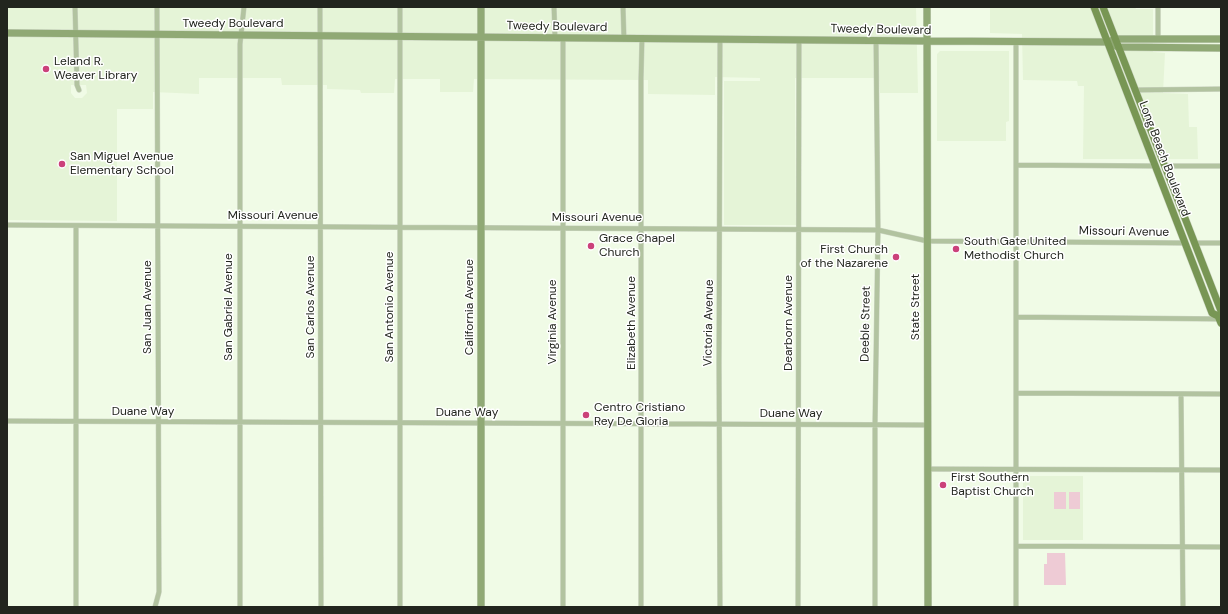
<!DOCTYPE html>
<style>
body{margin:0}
#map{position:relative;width:1228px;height:614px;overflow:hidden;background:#f0fbe6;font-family:"DM Sans",sans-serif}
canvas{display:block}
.frame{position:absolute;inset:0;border:8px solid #22251e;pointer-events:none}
</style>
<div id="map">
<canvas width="1228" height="614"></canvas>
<div class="frame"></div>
</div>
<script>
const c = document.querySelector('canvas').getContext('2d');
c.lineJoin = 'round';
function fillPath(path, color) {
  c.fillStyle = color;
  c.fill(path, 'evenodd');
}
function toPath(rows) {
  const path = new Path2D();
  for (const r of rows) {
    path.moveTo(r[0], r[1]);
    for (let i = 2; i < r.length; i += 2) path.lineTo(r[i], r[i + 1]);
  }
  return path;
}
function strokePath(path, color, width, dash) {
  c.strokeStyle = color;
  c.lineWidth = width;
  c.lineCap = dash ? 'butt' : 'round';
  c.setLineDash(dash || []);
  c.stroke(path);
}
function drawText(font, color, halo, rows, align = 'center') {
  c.font = font + ' "DM Sans",sans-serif';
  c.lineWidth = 3;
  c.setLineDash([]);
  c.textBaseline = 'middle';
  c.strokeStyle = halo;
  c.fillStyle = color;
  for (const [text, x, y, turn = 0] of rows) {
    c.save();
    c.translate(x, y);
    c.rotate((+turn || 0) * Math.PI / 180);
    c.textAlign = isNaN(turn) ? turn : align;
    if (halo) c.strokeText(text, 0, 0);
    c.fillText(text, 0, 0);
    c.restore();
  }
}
const built = toPath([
 [7,7,916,7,918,93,880,93,879,78,795,78,796,225,724,225,724,81,760,81,760,78,715,77,715,95,648,94,648,80,474,79,473,92,440,92,440,79,395,79,394,93,361,93,360,90,327,89,327,85,282,85,281,78,199,78,199,94,153,92,153,109,117,109,117,221,7,220],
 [71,85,86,85,87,93,82,98,75,98,71,93],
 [990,7,1135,7,1136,9,1153,9,1153,52,1165,53,1163,93,1188,94,1189,127,1197,127,1198,159,1083,159,1084,86,1078,86,1077,81,1023,80,1022,34,990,33],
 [940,51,1009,51,1009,121,1006,122,1006,141,937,141,937,54],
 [1023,476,1083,476,1083,540,1023,540]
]);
const green = toPath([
 [1054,492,1066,492,1066,509,1054,509],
 [1069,492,1080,492,1080,509,1069,509],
 [1047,553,1065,553,1066,585,1044,585,1044,564,1047,564,1047,560,1059,560,1047,560]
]);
const minor = toPath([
 [75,7,77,85,79,90],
 [320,7,321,607],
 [400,7,400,607],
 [554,7,555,37],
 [623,7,624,39],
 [563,37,563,607],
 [720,39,719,363,720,607],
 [1158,39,1158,7],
 [1135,90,1221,89],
 [1016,165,1155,166],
 [1165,166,1221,166],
 [7,225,878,230,927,241,1185,243],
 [1195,243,1221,243],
 [1016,317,1221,319],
 [1017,393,1221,394],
 [1181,394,1183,607],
 [7,421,927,425],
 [927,469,1221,470],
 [1016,546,1221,547],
 [76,607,76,226],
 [155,607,159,592,157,7],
 [240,607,240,44,244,7],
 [641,607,641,78,642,39],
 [798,607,799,40],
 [875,607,875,424,878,230,876,40],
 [1016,607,1016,42]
]);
const secondary = toPath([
 [481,7,481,607],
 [927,7,928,607],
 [7,33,927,41,1107,42,1116,39,1221,39],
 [1114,45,1118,47,1221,48]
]);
const primary = toPath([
 [1094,7,1212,313,1218,316,1221,323],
 [1103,7,1221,311]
]);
const markers = [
 [46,69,4,"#cb417a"],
 [62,164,4,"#cb417a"],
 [591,246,4,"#cb417a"],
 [956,249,4,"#cb417a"],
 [896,257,4,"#cb417a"],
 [586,415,4,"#cb417a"],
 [943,485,4,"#cb417a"]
];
const streetNames = [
 ["Tweedy Boulevard",233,24],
 ["Tweedy Boulevard",557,27,1],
 ["Tweedy Boulevard",881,30,1],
 ["Long Beach Boulevard",1164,159,69],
 ["Missouri Avenue",273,216],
 ["Missouri Avenue",597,218],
 ["Missouri Avenue",1124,232,1],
 ["San Juan Avenue",148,307,-90],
 ["San Gabriel Avenue",229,307,-90],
 ["San Carlos Avenue",311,307,-90],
 ["San Antonio Avenue",390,307,-90],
 ["California Avenue",470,307,-90],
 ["State Street",916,307,-90],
 ["Virginia Avenue",553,322,-90],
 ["Elizabeth Avenue",632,323,-90],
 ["Victoria Avenue",709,323,-89],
 ["Dearborn Avenue",789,323,-90],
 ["Deeble Street",866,324,-89],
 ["Duane Way",143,412],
 ["Duane Way",467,413],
 ["Duane Way",791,414]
];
const poiNames = [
 ["Leland R.",54,62],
 ["Weaver Library",54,76],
 ["San Miguel Avenue",70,157],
 ["Elementary School",70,171],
 ["Grace Chapel",599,239],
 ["Church",599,253],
 ["South Gate United",964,242],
 ["Methodist Church",964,256],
 ["First Church",888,250,"right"],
 ["of the Nazarene",888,264,"right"],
 ["Centro Cristiano",594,408],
 ["Rey De Gloria",594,422],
 ["First Southern",951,478],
 ["Baptist Church",951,492]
];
fillPath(built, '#e5f4d7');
fillPath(green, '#eecbd5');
strokePath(minor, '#cbd4c2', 5.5);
strokePath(secondary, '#cbd4c2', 8);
strokePath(primary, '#cbd4c2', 8);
strokePath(minor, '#b2c3a0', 4.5);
strokePath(secondary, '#90a975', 7);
strokePath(primary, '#789654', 7);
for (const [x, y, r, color] of markers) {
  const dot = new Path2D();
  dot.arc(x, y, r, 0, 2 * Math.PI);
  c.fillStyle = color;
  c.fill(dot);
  strokePath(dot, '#fff', 1.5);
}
drawText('12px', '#22251e', '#fff', streetNames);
drawText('12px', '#22251e', '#fff', poiNames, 'left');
</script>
